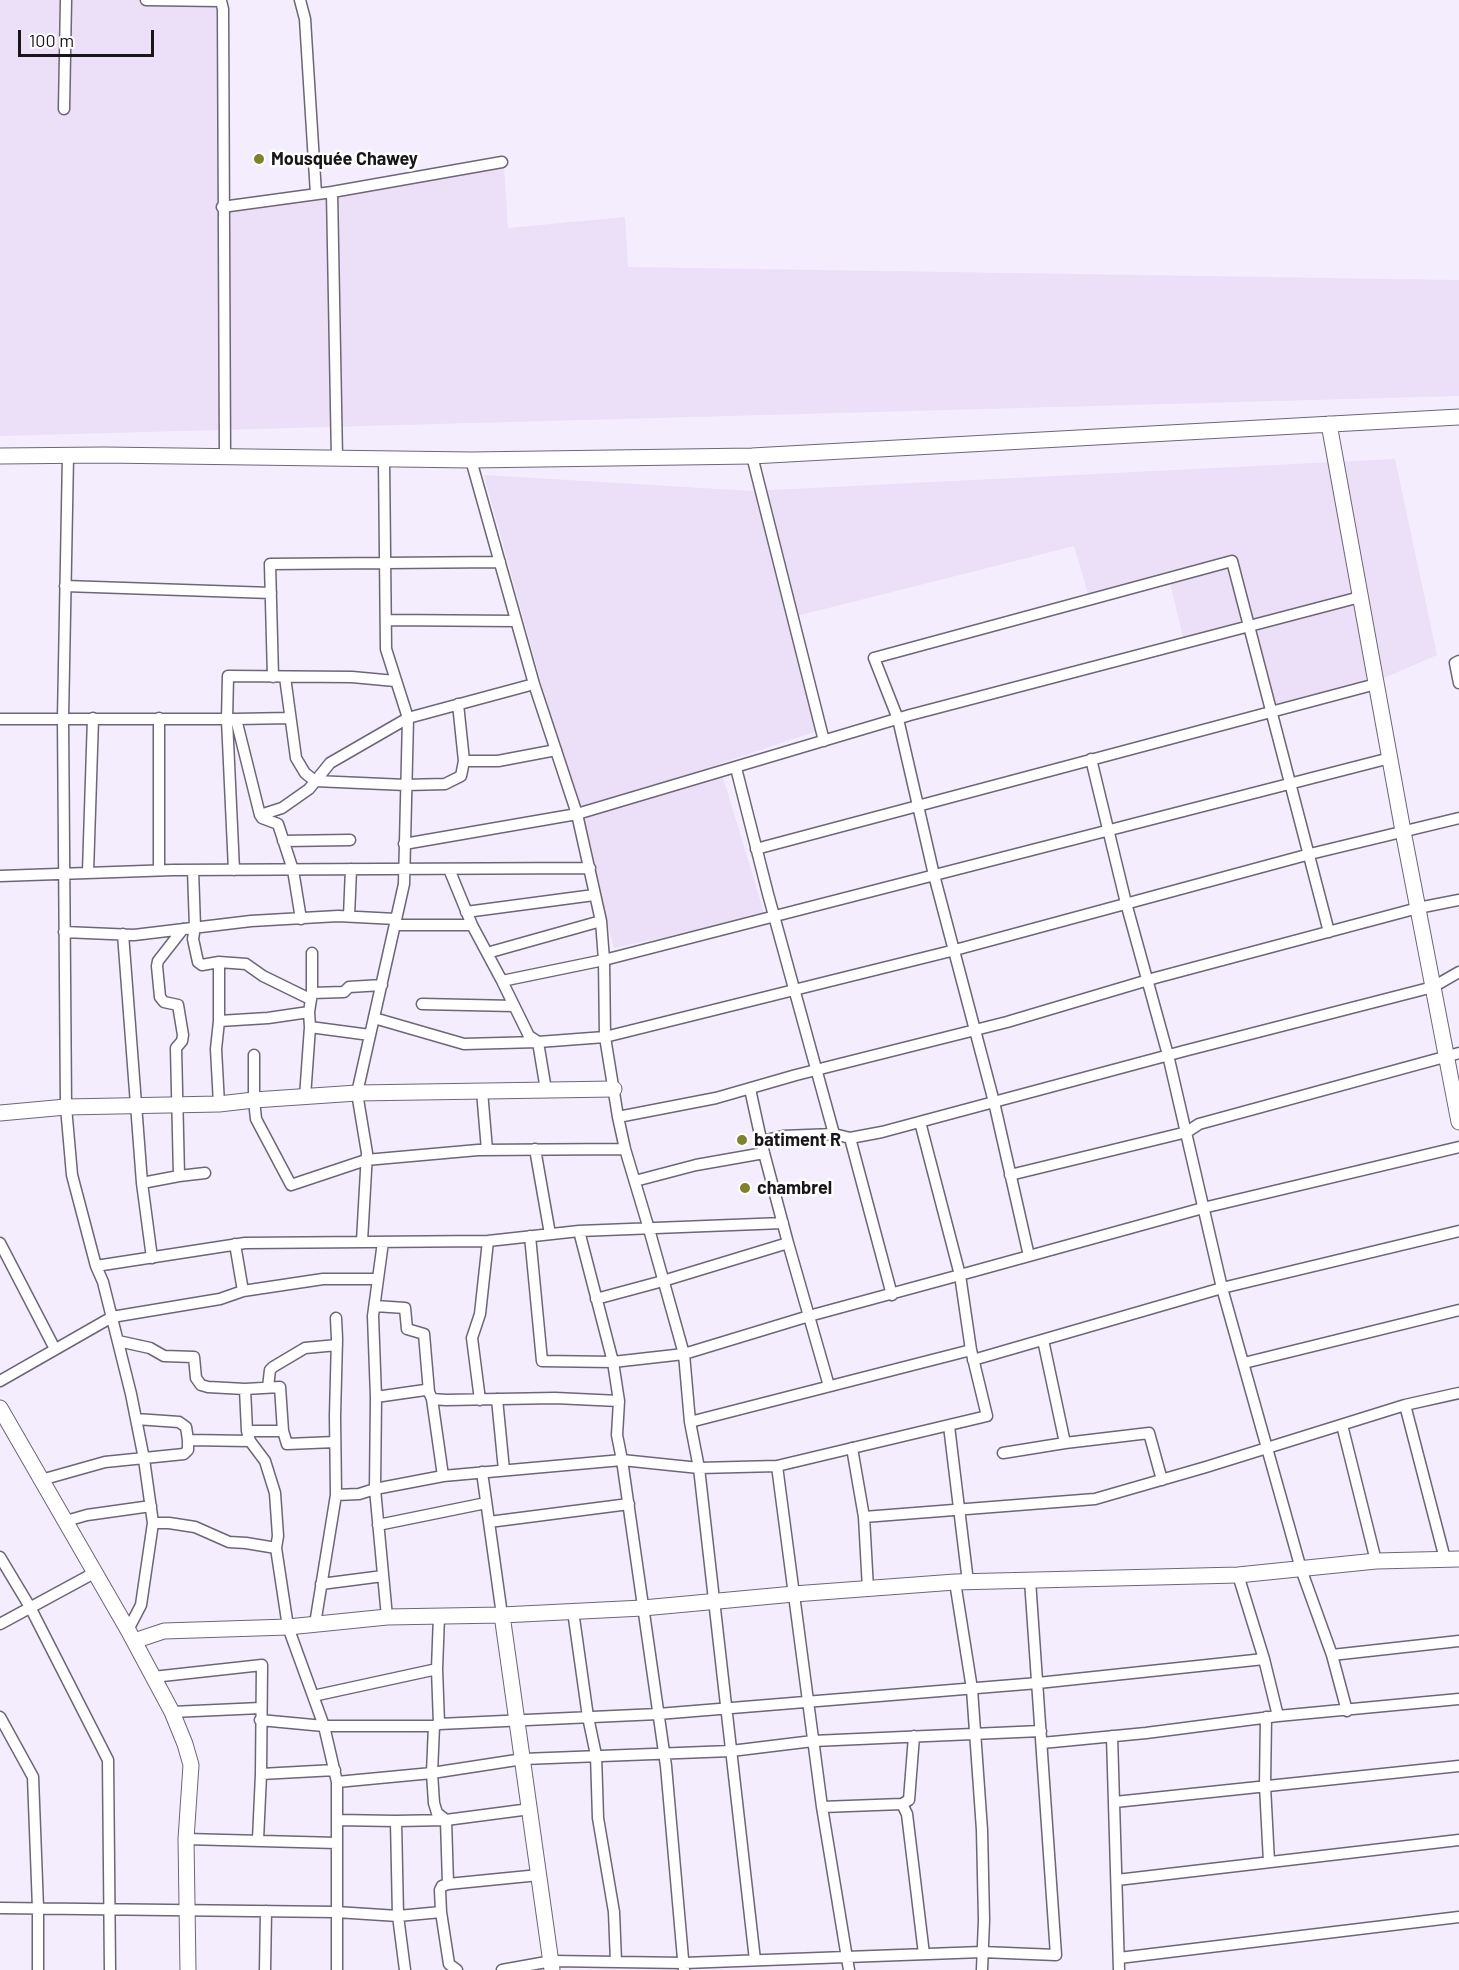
<!DOCTYPE html>
<meta charset="utf-8">
<style>
body{margin:0}
#map{position:relative;width:1459px;height:1970px;overflow:hidden;background:#f4edfe;font-family:Barlow,sans-serif}
canvas{display:block}
.scale{position:absolute;left:18px;top:30px;width:136px;height:27px;box-sizing:border-box;border:3px solid #18151b;border-top:0;padding-left:8px;font-size:18px;line-height:21px;white-space:nowrap;color:#18151b;-webkit-text-stroke:4px #fefefe;paint-order:stroke}
</style>
<div id="map">
<canvas width="1459" height="1970"></canvas>
<div class="scale">100 m</div>
</div>
<script>
const c = document.querySelector('canvas').getContext('2d');
c.lineJoin = 'round';
function fillPath(path, color) {
  c.fillStyle = color;
  c.fill(path, 'evenodd');
}
function toPath(rows) {
  const path = new Path2D();
  for (const r of rows) {
    path.moveTo(r[0], r[1]);
    for (let i = 2; i < r.length; i += 2) path.lineTo(r[i], r[i + 1]);
  }
  return path;
}
function strokePath(path, color, width, dash) {
  c.strokeStyle = color;
  c.lineWidth = width;
  c.lineCap = dash ? 'butt' : 'round';
  c.setLineDash(dash || []);
  c.stroke(path);
}
function drawText(font, color, halo, rows, align = 'center') {
  c.font = font + ' Barlow,sans-serif';
  c.lineWidth = 5;
  c.setLineDash([]);
  c.textBaseline = 'middle';
  c.strokeStyle = halo;
  c.fillStyle = color;
  for (const [text, x, y, turn = 0] of rows) {
    c.save();
    c.translate(x, y);
    c.rotate((+turn || 0) * Math.PI / 180);
    c.textAlign = isNaN(turn) ? turn : align;
    if (halo) c.strokeText(text, 0, 0);
    c.fillText(text, 0, 0);
    c.restore();
  }
}
const built = toPath([
 [0,0,221,0,224,202,504,166,508,228,625,217,628,267,1459,280,1459,396,0,436],
 [1395,459,1437,655,1363,687,1272,706,1250,622,1184,641,1170,583,1091,604,1074,546,797,616,823,729,719,764,765,916,614,948,484,475,752,491]
]);
const street = toPath([
 [146,0,221,1,223,9,225,458],
 [300,0,305,19,316,194],
 [64,109,66,0],
 [332,192,337,459],
 [222,207,332,192,502,162],
 [68,456,63,718,66,1107,72,1175,96,1266,103,1282,131,1394,144,1459,153,1523,141,1605,128,1630],
 [752,456,824,741],
 [471,460,534,684,577,814,601,921,604,960,605,1037,618,1117,625,1149,649,1229,684,1354,690,1422,699,1468,755,1960],
 [65,586,271,593],
 [386,620,516,621],
 [1459,661,1455,663,1459,683],
 [273,677,270,564,500,562],
 [285,677,296,758,305,773,315,781,406,785,445,784,461,776,464,761,458,704],
 [159,718,159,870],
 [0,719,236,719,260,815,262,818,278,824,293,870,301,919],
 [236,719,290,718],
 [1091,759,1126,903,1168,1055,1222,1288,1301,1569,1332,1655,1347,1711],
 [464,761,498,761,556,750],
 [736,768,768,894,834,1134],
 [260,815,282,808,309,789,330,763,408,718,534,684],
 [283,841,350,840],
 [404,844,577,814,910,715,1360,597],
 [756,849,1376,684],
 [449,869,472,925,502,981,529,1036,538,1042,605,1037,955,950,1310,854,1459,818],
 [193,870,195,927,193,939,198,962,202,965,219,962],
 [234,870,227,720,228,676,352,677,395,681],
 [88,872,93,718],
 [0,876,173,870,590,868],
 [466,912,594,895],
 [349,916,351,869],
 [395,925,472,925],
 [64,932,134,935,251,921,338,916,396,919],
 [123,934,142,1183,152,1258],
 [487,953,601,921],
 [502,981,604,960,1390,758],
 [312,993,344,992,349,987,382,985],
 [422,1004,514,1006],
 [374,1018,464,1044,538,1042,546,1090],
 [219,1021,268,1018,309,1012],
 [310,1027,370,1035],
 [254,1055,254,1100,256,1119,291,1185,366,1160,478,1150,625,1149],
 [750,1089,764,1153,788,1243],
 [482,1091,487,1150],
 [305,1097,310,1027,309,1012,312,993,312,953],
 [219,1104,216,1049,219,1021,219,962,246,964,263,976,310,999],
 [618,1117,716,1098,796,1075,1007,1022,1155,978,1418,908,1459,900],
 [920,1122,960,1275,1029,1256,994,1102,934,875,898,719,874,658,1232,561,1329,932],
 [850,1138,892,1295],
 [762,1141,783,1136,834,1134,850,1138,882,1132,1184,1051,1433,987,1459,972],
 [535,1149,550,1234],
 [1010,1175,1187,1132,1199,1124,1459,1053],
 [179,1176,205,1173],
 [635,1181,696,1165,764,1153],
 [142,1183,179,1176,176,1048,182,1041,183,1035,178,1005,164,1002,160,997,157,966,158,961,183,929],
 [579,1231,613,1362,619,1401,617,1435,622,1460,666,1766,684,1970],
 [362,1241,367,1153,357,1093,404,884,408,718,386,649,384,459],
 [383,1242,373,1316,376,1397,425,1390,429,1392,432,1399,446,1400,555,1398,619,1401],
 [0,1243,55,1349],
 [235,1244,243,1291],
 [1029,1256,1203,1208,1459,1147],
 [96,1266,245,1243,488,1241,579,1231,783,1223],
 [596,1299,663,1281,788,1243,829,1386],
 [375,1306,405,1308,407,1329,424,1334,429,1392],
 [1043,1340,1065,1443],
 [118,1341,150,1348,164,1356,194,1357,196,1378,201,1385,208,1387,245,1389,280,1387,283,1431],
 [973,1360,1222,1288,1459,1231],
 [1244,1363,1459,1310],
 [0,1381,112,1317,220,1299,243,1291,323,1279,378,1279],
 [268,1387,270,1370,273,1367,305,1348,337,1345],
 [245,1389,247,1431,250,1441,265,1461,275,1493,278,1536,276,1548,288,1627,324,1726,337,1782,337,1970],
 [376,1397,375,1489,387,1617],
 [432,1399,443,1476],
 [497,1399,504,1470],
 [480,1400,472,1338,480,1314,488,1241],
 [1405,1405,1445,1559],
 [136,1419,179,1422,186,1427,188,1440,250,1441],
 [690,1422,971,1350],
 [1342,1425,1376,1561],
 [949,1426,968,1582],
 [247,1431,283,1431,287,1444,335,1442],
 [852,1448,864,1517,868,1589],
 [1003,1453,1065,1443,1149,1433,1162,1480],
 [777,1466,822,1807,849,1970],
 [482,1472,502,1615],
 [41,1480,105,1462,184,1454,188,1450,188,1440],
 [336,1495,359,1494,375,1489,443,1476,622,1460,699,1468,777,1466,987,1416,971,1350,960,1275,809,1316,684,1354,613,1362,542,1361,530,1236],
 [864,1517,1095,1499,1206,1467,1405,1405,1459,1393],
 [66,1521,87,1515,151,1506],
 [489,1522,629,1504],
 [153,1523,169,1523,195,1527,229,1542,246,1543,276,1548],
 [378,1525,486,1503],
 [0,1557,30,1607,108,1760,110,1970],
 [1238,1575,1264,1659,1278,1716],
 [955,1582,972,1689,982,1830,984,1920,982,1970],
 [321,1584,383,1576],
 [573,1611,588,1717,596,1755,598,1818,614,1912,616,1962],
 [0,1624,94,1573],
 [315,1624,336,1495,335,1416,337,1339,336,1318],
 [1332,1655,1459,1641],
 [153,1677,262,1665,261,1774,258,1840],
 [313,1696,437,1669],
 [172,1712,261,1708],
 [0,1717,33,1777,38,1908,38,1970],
 [1266,1717,1265,1786,1269,1862],
 [260,1720,324,1726,434,1726,439,1724,658,1714,1038,1683,1264,1659],
 [439,1724,437,1669,439,1616],
 [434,1726,432,1773,434,1803,437,1813,446,1820,448,1884,539,1875],
 [914,1736,909,1800,902,1804,907,1814,924,1954],
 [1112,1736,1119,1970],
 [1042,1743,1146,1733,1278,1716,1459,1699],
 [261,1774,335,1770],
 [337,1782,432,1773,523,1759,731,1751,813,1741,1041,1731],
 [1115,1802,1459,1766],
 [822,1807,902,1804],
 [337,1820,396,1821],
 [186,1839,337,1843],
 [1117,1880,1459,1840],
 [0,1908,336,1912,398,1916,441,1912,449,1964,457,1970],
 [441,1912,440,1890,442,1886,448,1884],
 [1119,1958,1459,1917],
 [265,1970,266,1911],
 [405,1970,398,1916,396,1821,446,1820,530,1809],
 [502,1970,552,1961,684,1963,982,1952,1056,1955,1030,1580]
]);
const secondary = toPath([
 [1329,424,1403,831,1459,1122],
 [0,456,104,455,471,460,752,456,1459,417],
 [0,1113,66,1107,219,1104,254,1100,357,1093,614,1089],
 [0,1408,128,1630,172,1712,185,1744,191,1765,186,1839,188,1970],
 [502,1615,552,1970],
 [134,1641,164,1631,288,1627,387,1617,502,1615,643,1608,794,1594,955,1582,1238,1575,1376,1561,1459,1559]
]);
const markers = [
 [259,159,6,"#7e822d"],
 [742,1140,6,"#7e822d"],
 [745,1188,6,"#7e822d"]
];
const poiNames = [
 ["Mousquée Chawey",271,159],
 ["batiment R",754,1140],
 ["chambrel",757,1188]
];
fillPath(built, '#ebe0f8');
strokePath(street, '#6d6675', 13);
strokePath(secondary, '#6d6675', 17);
strokePath(street, '#fff', 10);
strokePath(secondary, '#fff', 15);
for (const [x, y, r, color] of markers) {
  const dot = new Path2D();
  dot.arc(x, y, r, 0, 2 * Math.PI);
  c.fillStyle = color;
  c.fill(dot);
  strokePath(dot, '#fefefe', 2);
}
drawText('bold 18px', '#18151b', '#fefefe', poiNames, 'left');
</script>
